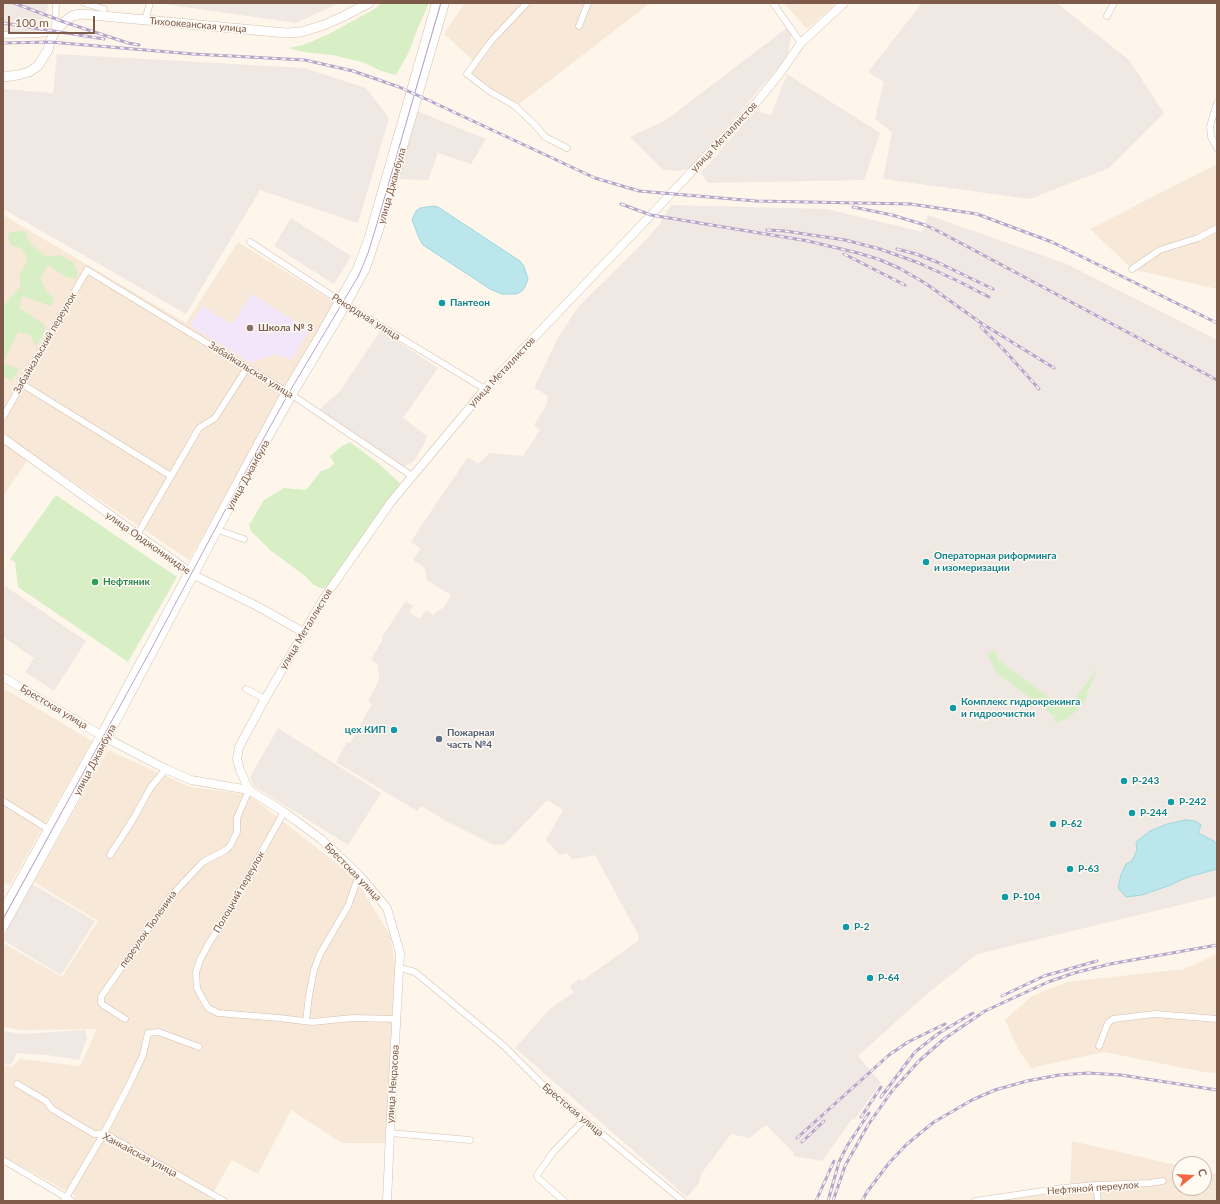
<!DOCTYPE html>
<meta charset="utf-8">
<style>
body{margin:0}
#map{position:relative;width:1220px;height:1204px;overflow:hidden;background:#fef6ea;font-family:Lato,sans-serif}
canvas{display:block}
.frame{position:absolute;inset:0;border:4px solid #7d5a49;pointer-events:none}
.north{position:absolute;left:1172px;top:1156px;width:40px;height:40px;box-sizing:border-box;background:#fffaf2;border:1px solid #cbbaae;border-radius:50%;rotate:72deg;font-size:11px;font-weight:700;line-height:16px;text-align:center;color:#7d5a49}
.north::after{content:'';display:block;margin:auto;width:14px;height:18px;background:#f46544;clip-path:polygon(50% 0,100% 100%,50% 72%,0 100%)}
.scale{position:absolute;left:8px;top:16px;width:87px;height:18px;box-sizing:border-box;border:2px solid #7d5a49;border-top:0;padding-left:5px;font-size:12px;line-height:14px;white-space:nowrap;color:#7d5a49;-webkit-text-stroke:3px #fffaf2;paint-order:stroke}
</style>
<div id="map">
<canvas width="1220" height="1204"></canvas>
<div class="frame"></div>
<div class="north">С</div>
<div class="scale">100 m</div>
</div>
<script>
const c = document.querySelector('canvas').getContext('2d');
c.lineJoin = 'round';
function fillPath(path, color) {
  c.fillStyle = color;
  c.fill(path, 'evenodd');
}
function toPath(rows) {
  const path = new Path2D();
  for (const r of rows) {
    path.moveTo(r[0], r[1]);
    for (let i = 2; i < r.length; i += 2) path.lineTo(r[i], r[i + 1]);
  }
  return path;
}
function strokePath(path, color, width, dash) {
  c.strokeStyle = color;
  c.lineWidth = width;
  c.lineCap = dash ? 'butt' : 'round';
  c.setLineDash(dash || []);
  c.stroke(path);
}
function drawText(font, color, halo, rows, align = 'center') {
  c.font = font + ' Lato,sans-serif';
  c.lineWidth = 3;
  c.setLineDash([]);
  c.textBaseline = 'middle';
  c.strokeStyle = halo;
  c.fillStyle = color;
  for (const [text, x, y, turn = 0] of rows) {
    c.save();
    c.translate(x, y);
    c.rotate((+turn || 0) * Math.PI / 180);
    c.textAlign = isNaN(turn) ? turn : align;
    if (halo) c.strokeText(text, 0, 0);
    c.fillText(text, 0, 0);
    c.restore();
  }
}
const residential = toPath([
 [465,3,650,3,518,105,469,74,478,65,444,34],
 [784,3,837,3,807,29],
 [1217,164,1217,289,1132,269,1090,229],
 [3,215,186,323,238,242,334,302,189,560,32,454,3,496],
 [3,688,92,741,10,885,3,882],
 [108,750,190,787,249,795,354,877,390,935,395,963,385,1143,342,1143,291,1110,258,1174,232,1160,210,1198,215,1201,73,1201,75,1196,3,1156,3,1065,12,1067,20,1059,80,1066,97,1029,21,1030,3,1027,3,943,62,977,98,921,34,882],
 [1217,954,1217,1073,1204,1072,1104,1052,1031,1068,1018,1049,1005,1020,1032,996,1067,982,1184,969],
 [1072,1141,1180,1166,1180,1188,1204,1188,1204,1171,1217,1174,1217,1201,997,1201,1070,1191]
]);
const industrial = toPath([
 [3,3,49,3,39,31,3,32],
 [157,3,339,3,296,23],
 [922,3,1057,3,1129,60,1164,113,1109,168,1030,199,883,179,892,132,875,119,884,82,868,72],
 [788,27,792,32,787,58,690,168,679,171,663,170,630,137,666,120],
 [57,54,304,68,366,88,389,118,358,223,260,190,186,314,3,209,3,89,53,93],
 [787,74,880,133,864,180,708,183,701,173,755,111,771,115],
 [417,111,486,139,471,164,438,153,428,180,396,179],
 [671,205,827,209,922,232,928,215,1067,264,1217,340,1217,896,977,954,921,999,858,1056,881,1083,854,1120,852,1119,822,1161,794,1156,794,1153,766,1125,749,1138,731,1134,701,1174,699,1183,687,1197,515,1048,551,1008,573,993,570,986,579,979,582,981,638,941,639,936,595,855,576,859,571,858,567,853,560,855,546,840,563,810,547,800,505,844,494,845,450,823,421,806,417,811,336,762,347,742,350,743,372,704,368,701,379,680,378,664,371,660,383,639,382,637,385,632,406,601,413,606,409,612,420,619,426,610,433,615,444,607,451,595,427,580,425,568,413,560,421,549,411,542,421,526,468,457,478,464,490,453,523,456,540,430,534,425,546,406,548,396,534,388,559,336,579,306,641,245,660,224],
 [291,218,351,256,334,284,274,246],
 [381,330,438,368,403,418,427,436,424,444,414,461,403,467,329,418,320,409,340,391],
 [5,586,86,641,54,691,25,672,34,658,3,637,3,590],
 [278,728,381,793,348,845,254,786,250,777],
 [32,884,95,921,61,975,3,940,3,937],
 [85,1030,87,1038,79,1060,47,1055,17,1053,11,1065,3,1064,3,1031,22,1034]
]);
const education = toPath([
 [252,294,309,330,292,360,275,354,251,363,190,326,202,306,232,324]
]);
const green = toPath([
 [382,3,429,3,417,30,409,52,396,75,381,71,362,62,332,55,303,52,288,48,303,45,327,35,371,11],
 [25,231,29,242,46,257,61,255,74,263,78,274,76,279,66,277,48,265,40,278,46,291,54,298,51,306,22,296,19,308,44,324,45,330,38,344,35,345,30,335,18,332,3,363,19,369,11,381,3,376,3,305,7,302,21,286,19,276,26,263,27,256,21,248,11,245,8,238,10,232],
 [350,442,378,463,400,483,388,504,350,554,328,585,323,589,314,585,305,576,270,550,251,531,249,525,264,500,284,488,306,490,321,471,330,468,334,463,330,456,342,446],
 [56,495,177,577,128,662,18,587,15,562,10,559],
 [995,650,998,660,1063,708,1069,707,1096,670,1097,671,1086,694,1088,694,1079,709,1066,719,1057,722,1053,720,1056,716,1054,716,996,672,987,654]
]);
const water = toPath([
 [433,206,438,207,520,261,524,266,528,279,525,287,522,291,517,294,502,294,490,289,423,245,419,238,412,220,416,211,420,208,433,206],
 [1185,820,1195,821,1201,825,1198,833,1214,841,1217,845,1217,869,1188,877,1168,886,1142,895,1126,897,1118,888,1121,875,1126,864,1132,861,1137,850,1136,842,1150,831,1167,824,1185,820]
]);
const minor = toPath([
 [84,3,104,9],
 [527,3,492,40,467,74,489,91,515,106,535,125,545,137,567,148],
 [773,3,801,43],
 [1107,16,1114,3],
 [145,20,150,3],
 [579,26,588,3],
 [3,35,40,34,55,31,56,3],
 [1217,103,1210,126,1211,137,1217,148],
 [250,242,346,305,485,389],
 [1132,269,1160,250,1198,238,1217,228],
 [22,384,171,476],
 [3,417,87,270,292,395,412,476],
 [218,530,244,539],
 [137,535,199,428,215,418,247,368],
 [246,689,265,699],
 [3,801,48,829],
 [284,812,219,928,209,943,200,960,196,972,197,988,200,994,208,1008,218,1013,279,1018,312,1022,353,1018,397,1019],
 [110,855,132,821,151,787,166,769],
 [400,968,415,972,504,1046,545,1087,683,1201],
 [125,1019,103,1005,101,1003,101,997,170,897,203,862,226,850,230,846,237,832,237,818,249,790],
 [306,1021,309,996,314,970,320,954,348,906,359,875],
 [1099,1046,1108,1023,1113,1019,1155,1014,1217,1019],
 [17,1084,46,1101,52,1109,94,1134,104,1133,224,1201],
 [390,1133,470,1140],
 [3,1160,72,1201],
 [1096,1185,1098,1201],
 [64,1201,104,1133,130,1083,143,1055,148,1033,159,1032,199,1047],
 [564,1201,538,1178,537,1175,554,1151,585,1119],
 [975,1201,1063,1188,1096,1185,1150,1183,1163,1181]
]);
const tertiary = toPath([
 [3,438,194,575,257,606,303,632],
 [3,677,106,738,166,769,191,780,249,790,284,812,321,839,359,875,387,908,400,953,390,1133,387,1201],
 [249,790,240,770,237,759,239,747,265,699,324,598,391,502,485,389,649,217,755,104,778,76,801,43,844,3],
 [3,910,101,735,286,392,320,335,357,269,368,240,436,3],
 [3,928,80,789,242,484,292,395,346,305,366,268,379,230,445,3]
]);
const secondary = toPath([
 [3,77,18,75,29,72,38,66,48,50,50,42,55,31,64,22,72,16,81,14,286,33,301,32,324,25,344,16,369,3]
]);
const tram = toPath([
 [3,919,148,655,261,443,290,391,359,275,368,253,376,227,441,3]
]);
const rail = toPath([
 [14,3,64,22,128,43,139,45],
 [3,23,104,39],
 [3,43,50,42,193,54,305,60,353,71,399,87,428,100,595,178,639,191,756,201,911,204,977,214,1052,242,1217,323],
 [621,204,651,215,808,241,858,253,878,259,899,268,925,283,981,323,1054,368],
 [853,207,892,215,925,225,940,232,1217,380],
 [767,230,785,231,845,240,880,249,919,263,960,282,989,297],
 [897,249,916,254,937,262,993,289],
 [844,254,905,285],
 [981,327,1005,351,1039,389],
 [1002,996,1044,976,1097,961],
 [881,1097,915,1052,939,1033,973,1013],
 [861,1117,881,1087],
 [797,1138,889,1055,908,1042,945,1024],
 [802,1142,824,1121],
 [816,1201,834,1161],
 [828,1201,839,1162,847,1146,869,1113],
 [833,1201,845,1166,868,1125,892,1091,919,1061,944,1039,985,1011,1048,982,1074,973,1110,964,1217,945],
 [862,1201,867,1192,889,1163,907,1144,934,1122,972,1100,995,1090,1027,1081,1059,1075,1088,1073,1121,1075,1217,1090]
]);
const markers = [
 [442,303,4,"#0f9aa8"],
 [250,328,4,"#8d6e63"],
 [926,562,4,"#0f9aa8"],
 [95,582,4,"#2e9e5b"],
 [953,708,4,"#0f9aa8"],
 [394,730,4,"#0f9aa8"],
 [439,739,4,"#5c6f8a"],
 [1124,781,4,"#0f9aa8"],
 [1171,802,4,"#0f9aa8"],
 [1132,813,4,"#0f9aa8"],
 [1053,824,4,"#0f9aa8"],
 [1070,869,4,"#0f9aa8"],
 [1005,897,4,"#0f9aa8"],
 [846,927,4,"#0f9aa8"],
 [870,978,4,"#0f9aa8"]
];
const streetNames = [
 ["Тихоокеанская улица",198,25,5],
 ["улица Металлистов",724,137,-47],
 ["улица Джамбула",392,186,-74],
 ["Рекордная улица",366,317,32],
 ["Забайкальский переулок",45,343,-60],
 ["Забайкальская улица",251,370,32],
 ["улица Металлистов",502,372,-47],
 ["улица Джамбула",248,475,-61],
 ["улица Орджоникидзе",148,543,35],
 ["улица Металлистов",306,629,-59],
 ["Брестская улица",54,707,31],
 ["улица Джамбула",95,760,-62],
 ["Брестская улица",353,872,46],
 ["Полоцкий переулок",239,892,-60],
 ["переулок Тюленина",148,929,-55],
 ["улица Некрасова",393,1084,-86],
 ["Брестская улица",573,1110,40],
 ["Ханкайская улица",140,1155,28],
 ["Нефтяной переулок",1093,1188,-4]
];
const cultureNames = [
 ["Пантеон",450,303],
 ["Операторная риформинга",934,556],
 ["и изомеризации",934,568],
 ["Комплекс гидрокрекинга",961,702],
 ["и гидроочистки",961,714],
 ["цех КИП",386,730,"right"],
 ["Р-243",1132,781],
 ["Р-242",1179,802],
 ["Р-244",1140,813],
 ["Р-62",1061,824],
 ["Р-63",1078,869],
 ["Р-104",1013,897],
 ["Р-2",854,927],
 ["Р-64",878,978]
];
const educationNames = [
 ["Школа № 3",258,328]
];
const leisureNames = [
 ["Нефтяник",103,582]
];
const serviceNames = [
 ["Пожарная",447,733],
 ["часть №4",447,745]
];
fillPath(residential, '#f7e8d7');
fillPath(industrial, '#f0e8e3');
fillPath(education, '#f3e6fb');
fillPath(green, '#d8efc6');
fillPath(water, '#bbe6eb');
strokePath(water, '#a0d7de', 1);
strokePath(minor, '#d5bfb0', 7);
strokePath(tertiary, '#d5bfb0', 9);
strokePath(secondary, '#d9bfad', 10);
strokePath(minor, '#fff', 6);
strokePath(tertiary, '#fff', 8);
strokePath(secondary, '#fff', 9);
strokePath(tram, '#b8a5cc', 1);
strokePath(rail, '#b8a5cc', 3);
strokePath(rail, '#fffaf2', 1.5, [4.5]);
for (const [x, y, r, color] of markers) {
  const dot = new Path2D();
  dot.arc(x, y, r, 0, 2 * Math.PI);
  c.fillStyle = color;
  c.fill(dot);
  strokePath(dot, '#fffaf2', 1.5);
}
drawText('10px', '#7d5a49', '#fffaf2', streetNames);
drawText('bold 10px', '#0d838f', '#fffaf2', cultureNames, 'left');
drawText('bold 10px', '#785e54', '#fffaf2', educationNames, 'left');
drawText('bold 10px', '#27864d', '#fffaf2', leisureNames, 'left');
drawText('bold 10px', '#4e5e75', '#fffaf2', serviceNames, 'left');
</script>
